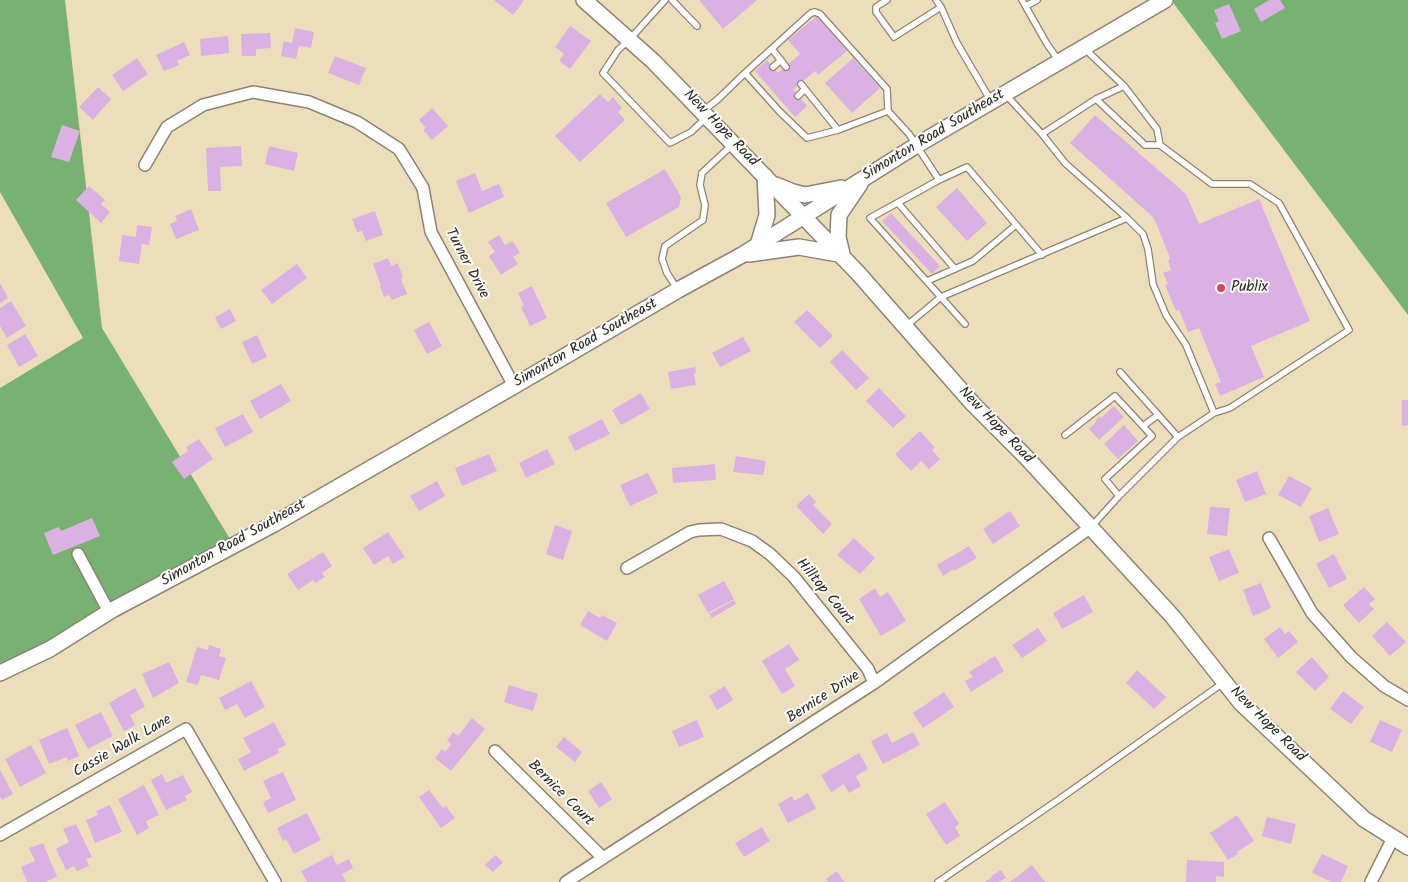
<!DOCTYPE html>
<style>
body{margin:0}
canvas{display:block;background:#eddebb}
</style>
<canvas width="1408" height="882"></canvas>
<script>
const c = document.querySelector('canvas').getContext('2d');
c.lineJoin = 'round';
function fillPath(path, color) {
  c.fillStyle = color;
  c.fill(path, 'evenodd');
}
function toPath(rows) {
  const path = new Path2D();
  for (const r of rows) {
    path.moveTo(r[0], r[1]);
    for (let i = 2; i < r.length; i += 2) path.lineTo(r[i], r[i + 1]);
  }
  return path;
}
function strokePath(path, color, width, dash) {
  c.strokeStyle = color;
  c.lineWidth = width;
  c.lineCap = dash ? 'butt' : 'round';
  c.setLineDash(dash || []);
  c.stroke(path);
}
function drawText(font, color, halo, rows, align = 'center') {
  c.font = font + ' Kalam,sans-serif';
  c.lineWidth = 4;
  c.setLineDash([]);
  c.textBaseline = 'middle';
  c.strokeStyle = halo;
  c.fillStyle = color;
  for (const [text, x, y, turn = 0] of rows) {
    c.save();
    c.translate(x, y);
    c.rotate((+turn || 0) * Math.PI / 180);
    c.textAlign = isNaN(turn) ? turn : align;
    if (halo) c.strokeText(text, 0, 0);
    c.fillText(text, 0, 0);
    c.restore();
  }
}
const forest = toPath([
 [0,0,65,0,102,328,230,539,35,648,0,663,0,388,83,338,0,192],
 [1171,0,1408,0,1408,315]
]);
const building = toPath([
 [494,0,522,0,524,1,513,15],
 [699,0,757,0,723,29],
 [1269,0,1280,0,1285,8,1261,22,1254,9],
 [1229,4,1241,31,1222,39,1215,23,1219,21,1214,10],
 [817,16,847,51,818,75,815,71,793,90,807,106,795,117,755,71,767,60,778,73,800,54,788,40],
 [570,26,591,41,570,69,559,61,564,54,555,47],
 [295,28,314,32,311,48,299,46,296,59,281,56,284,41,292,43],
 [270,33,271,48,256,49,256,56,242,56,241,34],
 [228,36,229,53,201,56,200,39],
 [184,42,190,55,177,61,179,65,164,71,156,55],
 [335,56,366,68,359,85,328,73],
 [137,58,148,74,123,91,112,75],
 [853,58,880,88,852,113,825,83],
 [98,87,111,99,93,120,79,107],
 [600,94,608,102,613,97,622,108,618,112,625,120,580,162,555,136],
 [432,108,448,126,432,140,423,130,426,128,419,120],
 [1095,115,1186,194,1199,224,1259,199,1310,321,1251,346,1264,377,1220,396,1215,384,1221,382,1199,328,1188,332,1179,310,1176,311,1165,285,1168,284,1163,273,1171,270,1168,261,1170,258,1154,218,1070,143],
 [62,125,80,131,69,162,51,157],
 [241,146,242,166,220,167,221,191,208,191,206,148],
 [269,146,298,153,294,171,265,164],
 [665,169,681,197,679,207,626,237,606,203],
 [475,173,482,191,499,184,504,197,469,213,456,181],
 [89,186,105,200,101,204,110,212,101,223,76,200],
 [957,188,987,223,967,241,936,207],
 [191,209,199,230,176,239,170,224,177,221,175,216],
 [375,211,383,235,366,241,362,231,357,232,352,219],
 [891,213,940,266,932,274,882,221],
 [137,225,152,227,149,245,142,244,139,264,119,261,122,235,136,237],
 [499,235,505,245,513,241,520,253,513,257,518,264,501,275,489,256,495,252,488,242],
 [388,258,391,266,398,263,403,278,401,279,407,294,392,300,389,295,384,297,380,287,381,286,373,264],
 [297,264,307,278,272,304,261,290],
 [0,283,8,298,0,303],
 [532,286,547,318,530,326,521,307,524,306,518,293],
 [11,301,26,326,7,338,0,326,0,308],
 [230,309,236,321,221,329,215,317],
 [807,310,833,336,820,348,794,322],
 [429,322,442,346,427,354,414,330],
 [25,334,38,356,19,367,7,345],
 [257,335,267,357,252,364,242,342],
 [743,337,751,351,720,367,712,353],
 [842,350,869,378,856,390,830,362],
 [695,367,696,373,694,373,696,385,671,389,668,372],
 [281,384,291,401,260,419,250,401],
 [879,388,906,416,893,428,866,401],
 [641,393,650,409,621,425,612,410],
 [1402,400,1408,400,1408,425,1402,426],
 [1114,406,1124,417,1099,440,1089,429,1096,422,1095,421,1100,416,1101,418],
 [243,414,253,432,225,447,215,428],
 [602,419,610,434,575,451,568,437],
 [1124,425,1138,441,1118,459,1104,444],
 [920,431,935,448,932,450,940,459,929,469,921,461,911,471,895,454],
 [199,439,213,459,184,479,172,462,188,451,186,447],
 [547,449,555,464,526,478,519,463],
 [489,454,497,471,462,486,455,468],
 [736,456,766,461,763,475,733,472],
 [715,464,716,480,673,483,672,468],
 [1257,471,1266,494,1245,502,1236,480],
 [648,473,658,493,630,506,620,485],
 [1289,476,1312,488,1301,507,1278,495],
 [437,481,445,496,419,511,410,496],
 [809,494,816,502,813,505,832,524,823,534,796,506],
 [1210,507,1230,508,1227,536,1207,534],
 [1328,508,1339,534,1319,542,1309,516],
 [1010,511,1020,526,993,544,983,529],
 [92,518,100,536,53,555,44,533,59,527,61,531],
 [555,525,572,531,563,560,546,554],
 [388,532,405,557,393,564,388,556,374,565,363,548],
 [854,538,875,558,860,574,837,555],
 [969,546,977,558,954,571,953,569,943,576,937,565],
 [1229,549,1239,573,1219,581,1209,557],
 [323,552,332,566,322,573,325,577,315,583,313,580,298,590,287,574],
 [1334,554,1347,579,1329,588,1316,564],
 [724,581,734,599,708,613,698,595],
 [1261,583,1271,608,1253,616,1243,590],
 [1364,587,1375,599,1369,604,1374,609,1359,623,1343,605],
 [875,588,880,597,888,592,906,621,881,636,859,599],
 [1084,595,1093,612,1062,629,1053,613],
 [734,600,736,604,712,618,709,614],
 [588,611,600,618,602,615,617,623,607,641,580,625],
 [1387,622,1406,642,1390,656,1372,636],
 [1280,627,1285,634,1289,631,1298,642,1278,658,1264,639],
 [1038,628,1047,641,1022,658,1012,645],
 [789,644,799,660,785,669,795,686,782,694,762,661],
 [209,645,221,649,219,656,226,658,219,680,201,675,198,685,186,682,197,647,208,650],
 [995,656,1004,671,971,692,965,681,973,677,969,672],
 [1312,657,1329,677,1315,691,1296,672],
 [169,662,179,683,153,698,142,674],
 [1137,670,1166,697,1154,709,1126,683],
 [251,681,265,707,245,718,237,704,225,710,219,698],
 [509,685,538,694,533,711,504,702],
 [725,686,733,700,717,710,709,696],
 [135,688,145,707,130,715,135,725,124,731,109,703],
 [1343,691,1364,707,1351,724,1330,709],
 [944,692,954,707,923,728,913,713],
 [101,712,113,736,88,749,75,725],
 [472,718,485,729,451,771,435,758,442,749,445,752,451,744,447,741,453,732,458,736],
 [697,720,704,737,679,747,672,731],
 [1380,720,1402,730,1392,752,1370,742],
 [274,722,286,745,278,749,279,753,244,771,238,759,251,752,243,738],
 [67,728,79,756,68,761,67,757,49,764,39,740],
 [913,732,920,745,883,764,871,741,887,733,892,743],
 [564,737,582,752,575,762,556,747],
 [31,745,46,773,20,787,5,759],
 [859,753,868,769,856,776,861,786,849,793,844,784,831,792,821,775],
 [0,770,13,794,2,800,0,797],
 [283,772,296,800,268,813,263,802,271,798,263,781],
 [162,774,166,783,183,775,192,792,185,796,187,800,166,810,151,780],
 [601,782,612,799,599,808,588,791],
 [144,785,159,815,146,821,149,828,137,835,118,799],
 [429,790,443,808,446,806,455,818,441,828,419,797],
 [808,793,816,809,788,823,778,804,792,796,794,801],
 [945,802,959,824,955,827,960,836,946,845,926,814],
 [110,805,122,832,95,843,86,820,98,815,96,811],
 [307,813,321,840,294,854,286,839,283,841,277,828],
 [1237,815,1254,841,1237,852,1238,854,1228,860,1210,833],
 [1267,817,1296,824,1291,844,1262,836],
 [76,824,92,857,86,859,89,866,77,871,74,866,66,870,56,849,69,842,63,829],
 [762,827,770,841,744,857,735,843],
 [43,843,57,877,45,882,27,882,21,867,35,861,29,848],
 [1322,854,1348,866,1341,882,1332,882,1312,873],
 [332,855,337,865,349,859,353,868,342,874,346,882,307,882,301,871],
 [495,855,503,862,493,872,485,865],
 [1187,860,1224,862,1224,877,1216,876,1216,882,1186,882],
 [1032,865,1045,882,1010,882],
 [1001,870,1006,878,999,882,985,882,992,877,991,876],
 [837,871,844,882,828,882,826,879]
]);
const service = toPath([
 [665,0,630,39,618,50,603,73,670,143,691,132,706,118],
 [672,0,697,26],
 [887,0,876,7,876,12,894,37,941,7,957,43,991,101],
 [936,0,941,7],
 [1022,0,1047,44,1059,61],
 [1026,6,1037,0],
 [772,49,786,67],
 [773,67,781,60],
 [745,73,811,13,815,12,820,14,887,89,888,111],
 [801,84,838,130],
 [1124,86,1157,129,1160,145],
 [1006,95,1042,134,1065,163,1127,218,1143,234,1148,249,1153,284,1166,315,1186,345,1214,413],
 [798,96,805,89],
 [703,111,717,100,745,73,779,111,807,138,838,130,888,111,909,134,939,180,870,218,965,324],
 [1042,134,1096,99,1124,86,1084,48],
 [939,180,967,167,1042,255],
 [898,203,955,269],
 [927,281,973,261,1016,225],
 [678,290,667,273,662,259,665,246,703,220,705,205,700,185,702,173,732,145],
 [906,326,941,297,1127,218],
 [1120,372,1178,437],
 [1143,426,1158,415],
 [1065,435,1115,396,1152,436,1105,479,1119,496],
 [1091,527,1119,496,1178,437,1214,413,1230,408,1349,330,1279,203,1250,184,1212,184,1160,145,1145,145,1096,99],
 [938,882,1058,800,1223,683]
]);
const minor = toPath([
 [145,165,167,127,203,105,253,92,309,102,357,122,399,149,423,188,431,232,514,386],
 [1269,538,1312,613,1351,657,1384,686,1408,700],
 [78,554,109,612],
 [627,568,690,532,699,530,721,529,752,541,770,554,794,577,868,669,874,683],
 [495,751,603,858],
 [0,835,186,729,275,882],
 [566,882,874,683,1091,527],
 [1371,882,1393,838]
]);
const tertiary = toPath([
 [584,0,653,61,858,273,973,404,1026,457,1173,617,1241,703,1364,819,1408,847],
 [776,185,793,192,805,195,841,188],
 [758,245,767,215,765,176],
 [749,254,799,247,838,254],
 [843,258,838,237,839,215,860,184],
 [0,673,50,649,112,610,274,524,514,386,678,290,742,255,917,145,1165,0]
]);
const markers = [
 [1221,288,5,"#d1495b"]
];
const streetNames = [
 ["New Hope Road",720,129,46],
 ["Simonton Road Southeast",934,136,-31],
 ["Turner Drive",466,264,62],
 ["Simonton Road Southeast",586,344,-30],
 ["New Hope Road",995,426,46],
 ["Simonton Road Southeast",234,544,-29],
 ["Hilltop Court",824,592,50],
 ["Bernice Drive",824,698,-33],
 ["New Hope Road",1267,725,45],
 ["Cassie Walk Lane",123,747,-30],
 ["Bernice Court",560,794,45]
];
const poiNames = [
 ["Publix",1231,288]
];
fillPath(forest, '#77b272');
fillPath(building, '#dab1e2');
strokePath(service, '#8c8473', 8);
strokePath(minor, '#8c8473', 14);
strokePath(tertiary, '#8c8473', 18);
strokePath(service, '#fff', 5.5);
strokePath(minor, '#fff', 11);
strokePath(tertiary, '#fff', 15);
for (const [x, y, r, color] of markers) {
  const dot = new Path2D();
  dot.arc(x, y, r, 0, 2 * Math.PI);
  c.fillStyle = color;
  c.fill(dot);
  strokePath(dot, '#fdfcf7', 2);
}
drawText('15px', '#2b2b2b', '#fdfcf7', streetNames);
drawText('15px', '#2b2b2b', '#fdfcf7', poiNames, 'left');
</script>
